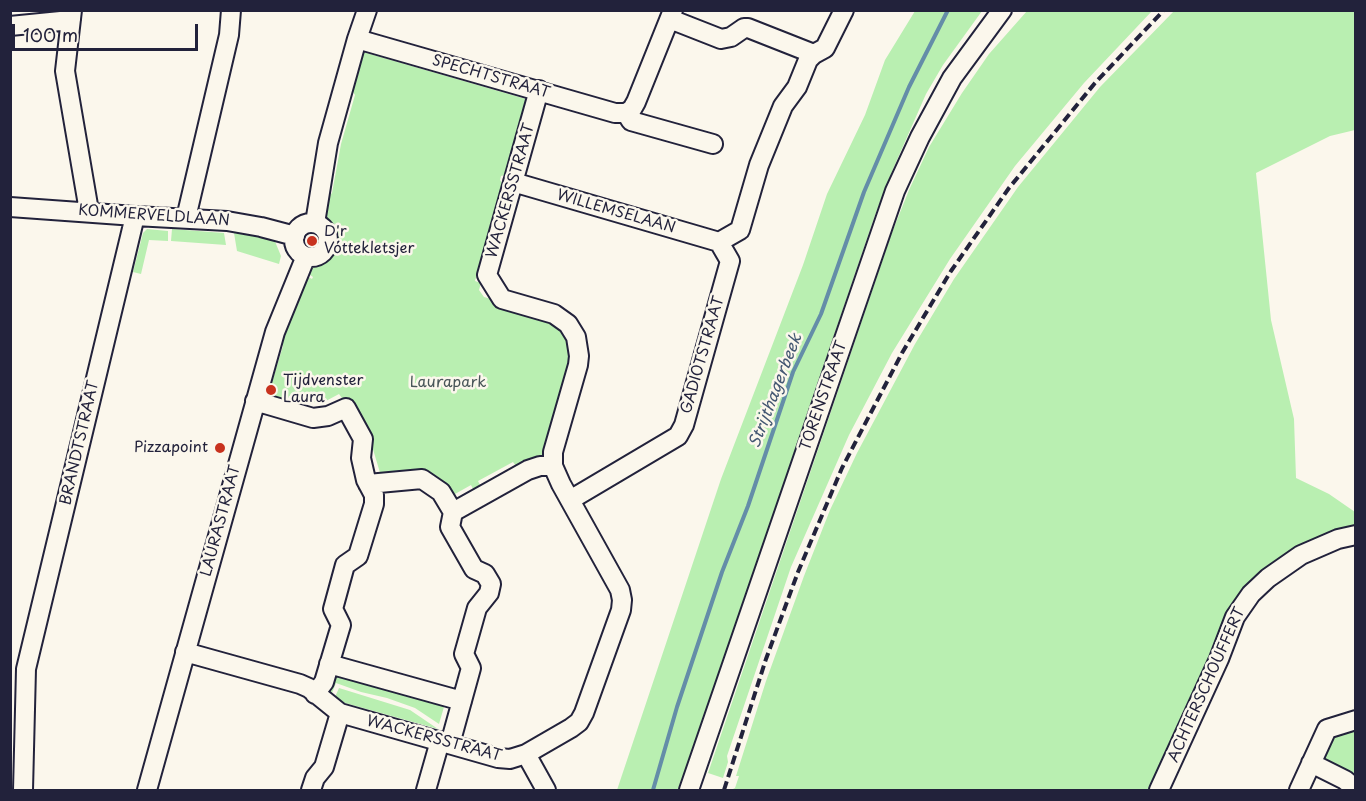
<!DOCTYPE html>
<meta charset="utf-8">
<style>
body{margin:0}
#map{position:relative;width:1366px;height:801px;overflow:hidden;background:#fbf7ec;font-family:"Playpen Sans",sans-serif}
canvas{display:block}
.frame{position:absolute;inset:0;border:12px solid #22223b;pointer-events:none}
.scale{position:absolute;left:12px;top:24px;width:186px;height:27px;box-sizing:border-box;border:3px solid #22223b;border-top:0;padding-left:8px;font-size:18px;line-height:21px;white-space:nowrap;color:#22223b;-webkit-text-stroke:4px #fbf7ec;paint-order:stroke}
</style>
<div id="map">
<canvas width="1366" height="801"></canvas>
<div class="frame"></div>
<div class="scale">100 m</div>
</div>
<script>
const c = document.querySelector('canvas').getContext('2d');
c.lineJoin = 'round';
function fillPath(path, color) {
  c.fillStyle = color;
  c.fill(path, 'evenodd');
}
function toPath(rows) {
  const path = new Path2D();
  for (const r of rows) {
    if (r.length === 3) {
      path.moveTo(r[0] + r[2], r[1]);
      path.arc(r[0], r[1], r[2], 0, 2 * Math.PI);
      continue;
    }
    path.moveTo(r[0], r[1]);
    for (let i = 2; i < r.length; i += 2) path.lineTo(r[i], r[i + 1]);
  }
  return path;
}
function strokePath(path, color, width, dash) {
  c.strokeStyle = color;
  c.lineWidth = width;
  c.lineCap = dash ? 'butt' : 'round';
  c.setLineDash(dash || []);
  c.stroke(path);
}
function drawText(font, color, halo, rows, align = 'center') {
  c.font = font + ' "Playpen Sans",sans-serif';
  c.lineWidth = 5;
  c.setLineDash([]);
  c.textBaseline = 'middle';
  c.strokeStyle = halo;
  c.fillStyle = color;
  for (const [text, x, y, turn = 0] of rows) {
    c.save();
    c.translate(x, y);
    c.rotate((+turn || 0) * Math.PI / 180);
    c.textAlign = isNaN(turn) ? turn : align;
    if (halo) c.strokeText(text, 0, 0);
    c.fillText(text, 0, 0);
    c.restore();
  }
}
const green = toPath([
 [915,11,982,11,943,65,926,94,893,169,875,215,679,790,617,790,721,479,803,265,827,194,865,115,885,60],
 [1027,11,1152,11,1084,83,1015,166,950,259,892,353,849,435,791,567,727,756,728,762,723,778,708,773,891,235,909,190,929,147,962,93,989,54],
 [1174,11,1355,11,1355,130,1330,136,1256,173,1271,320,1294,419,1296,478,1329,494,1355,512,1355,527,1271,567,1153,790,731,790,735,788,739,776,736,776,766,681,804,576,830,510,857,453,915,344,954,279,1018,187,1100,87],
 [363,52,526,99,505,175,501,176,500,180,502,183,475,281,481,283,479,290,484,297,549,315,575,344,548,456,518,469,513,462,478,481,482,489,475,493,471,485,455,494,459,502,454,504,444,487,381,476,372,446,349,399,344,401,339,394,324,402,318,403,289,396,287,401,266,394,267,385,272,382,283,346,279,340,282,333,287,330,301,294,305,275,312,279,313,277,307,273,309,270,326,260,335,248,335,233,324,211,328,209,328,197,332,193,341,144,355,95,352,90],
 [147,229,168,231,168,241,149,240,141,274,133,272,143,233],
 [172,229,224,233,226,245,171,241],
 [234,233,274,239,281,256,279,264,237,251],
 [334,669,344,678,381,688,434,703,446,700,439,724,415,708,387,698,361,692,336,683,332,693,327,690],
 [339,688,410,710,438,729,345,703,335,697],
 [1355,726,1355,770,1351,778,1322,761,1330,736]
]);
const stream = toPath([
 [653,790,677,707,722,572,748,506,793,372,821,314,864,192,909,87,948,10]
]);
const minor = toPath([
 [72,10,65,71,89,211],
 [670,19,721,39,731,37,744,28,748,28,814,54],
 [10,26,71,20],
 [357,39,615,113,626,113,632,109,636,102,673,10],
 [626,113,631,121,713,144],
 [513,182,719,242],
 [10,207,135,216,227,221,261,227,295,236],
 [186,218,229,35,231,10],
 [315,223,328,143,357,39,367,10],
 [311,240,17],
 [719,242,740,230,759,165,783,106,797,87,808,60,814,54,825,48,844,10],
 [255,401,313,418,328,416,346,408,363,439,361,458,366,480,374,495,374,504,358,556,345,565,333,609,341,625,324,682,315,694],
 [368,484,422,479,441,492,453,512,450,527,474,569,485,574,491,584,489,593,477,608,464,654,471,668,450,744],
 [570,500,678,436,684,425,730,261,719,242],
 [453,512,528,470,540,466,553,466],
 [185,652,300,684,309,688,340,713,498,758,510,759,526,754,571,728,579,722,584,713,621,610,622,600,620,590,561,484,553,466,553,452,578,365,579,356,576,337,568,324,554,314,502,299,487,275,539,90],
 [329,664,462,701],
 [526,754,546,790],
 [1311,763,1345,780,1351,785,1353,790],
 [23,790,26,669,135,216],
 [147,790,275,332,306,256],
 [311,790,315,778,324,767,340,713],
 [426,790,440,741],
 [689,790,895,191,920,137,952,78,1002,10],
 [1159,790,1219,659,1235,617,1251,594,1268,578,1301,555,1338,539,1356,535],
 [1299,790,1327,729,1356,720]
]);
const rail = toPath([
 [724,790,766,659,798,572,842,468,902,353,951,271,1009,188,1095,83,1164,10]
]);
const markers = [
 [312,241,6,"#c8321e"],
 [271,390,6,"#c8321e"],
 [220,448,6,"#c8321e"]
];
const streetNames = [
 ["SPECHTSTRAAT",491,77,16],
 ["WACKERSSTRAAT",511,191,-74],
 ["WILLEMSELAAN",616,212,16],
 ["KOMMERVELDLAAN",154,216,4],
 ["GADIOTSTRAAT",703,355,-74],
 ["TORENSTRAAT",824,396,-71],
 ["BRANDTSTRAAT",80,443,-77],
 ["LAURASTRAAT",221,521,-75],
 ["ACHTERSCHOUFFERT",1207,685,-66],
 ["WACKERSSTRAAT",434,739,15]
];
const poiNames = [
 ["D'r",324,232],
 ["Vóttekletsjer",324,249],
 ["Tijdvenster",283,381],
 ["Laura",283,398],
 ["Pizzapoint",208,448,"right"]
];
const parkNames = [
 ["Laurapark",448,383]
];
const waterNames = [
 ["Strijthagerbeek",776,391,-69]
];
fillPath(green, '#b9efb1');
strokePath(stream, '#648da8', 4);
strokePath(minor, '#22223b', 22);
strokePath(minor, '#fbf7ec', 18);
strokePath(rail, '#22223b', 4, [9, 4.5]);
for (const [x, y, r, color] of markers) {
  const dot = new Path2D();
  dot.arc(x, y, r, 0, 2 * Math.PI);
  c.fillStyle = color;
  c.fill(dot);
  strokePath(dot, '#fbf7ec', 2);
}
drawText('15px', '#22223b', '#fbf7ec', streetNames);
drawText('15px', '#22223b', '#fbf7ec', poiNames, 'left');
drawText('15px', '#485558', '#fbf7ec', parkNames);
drawText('italic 16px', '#435772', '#fbf7ec', waterNames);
</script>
